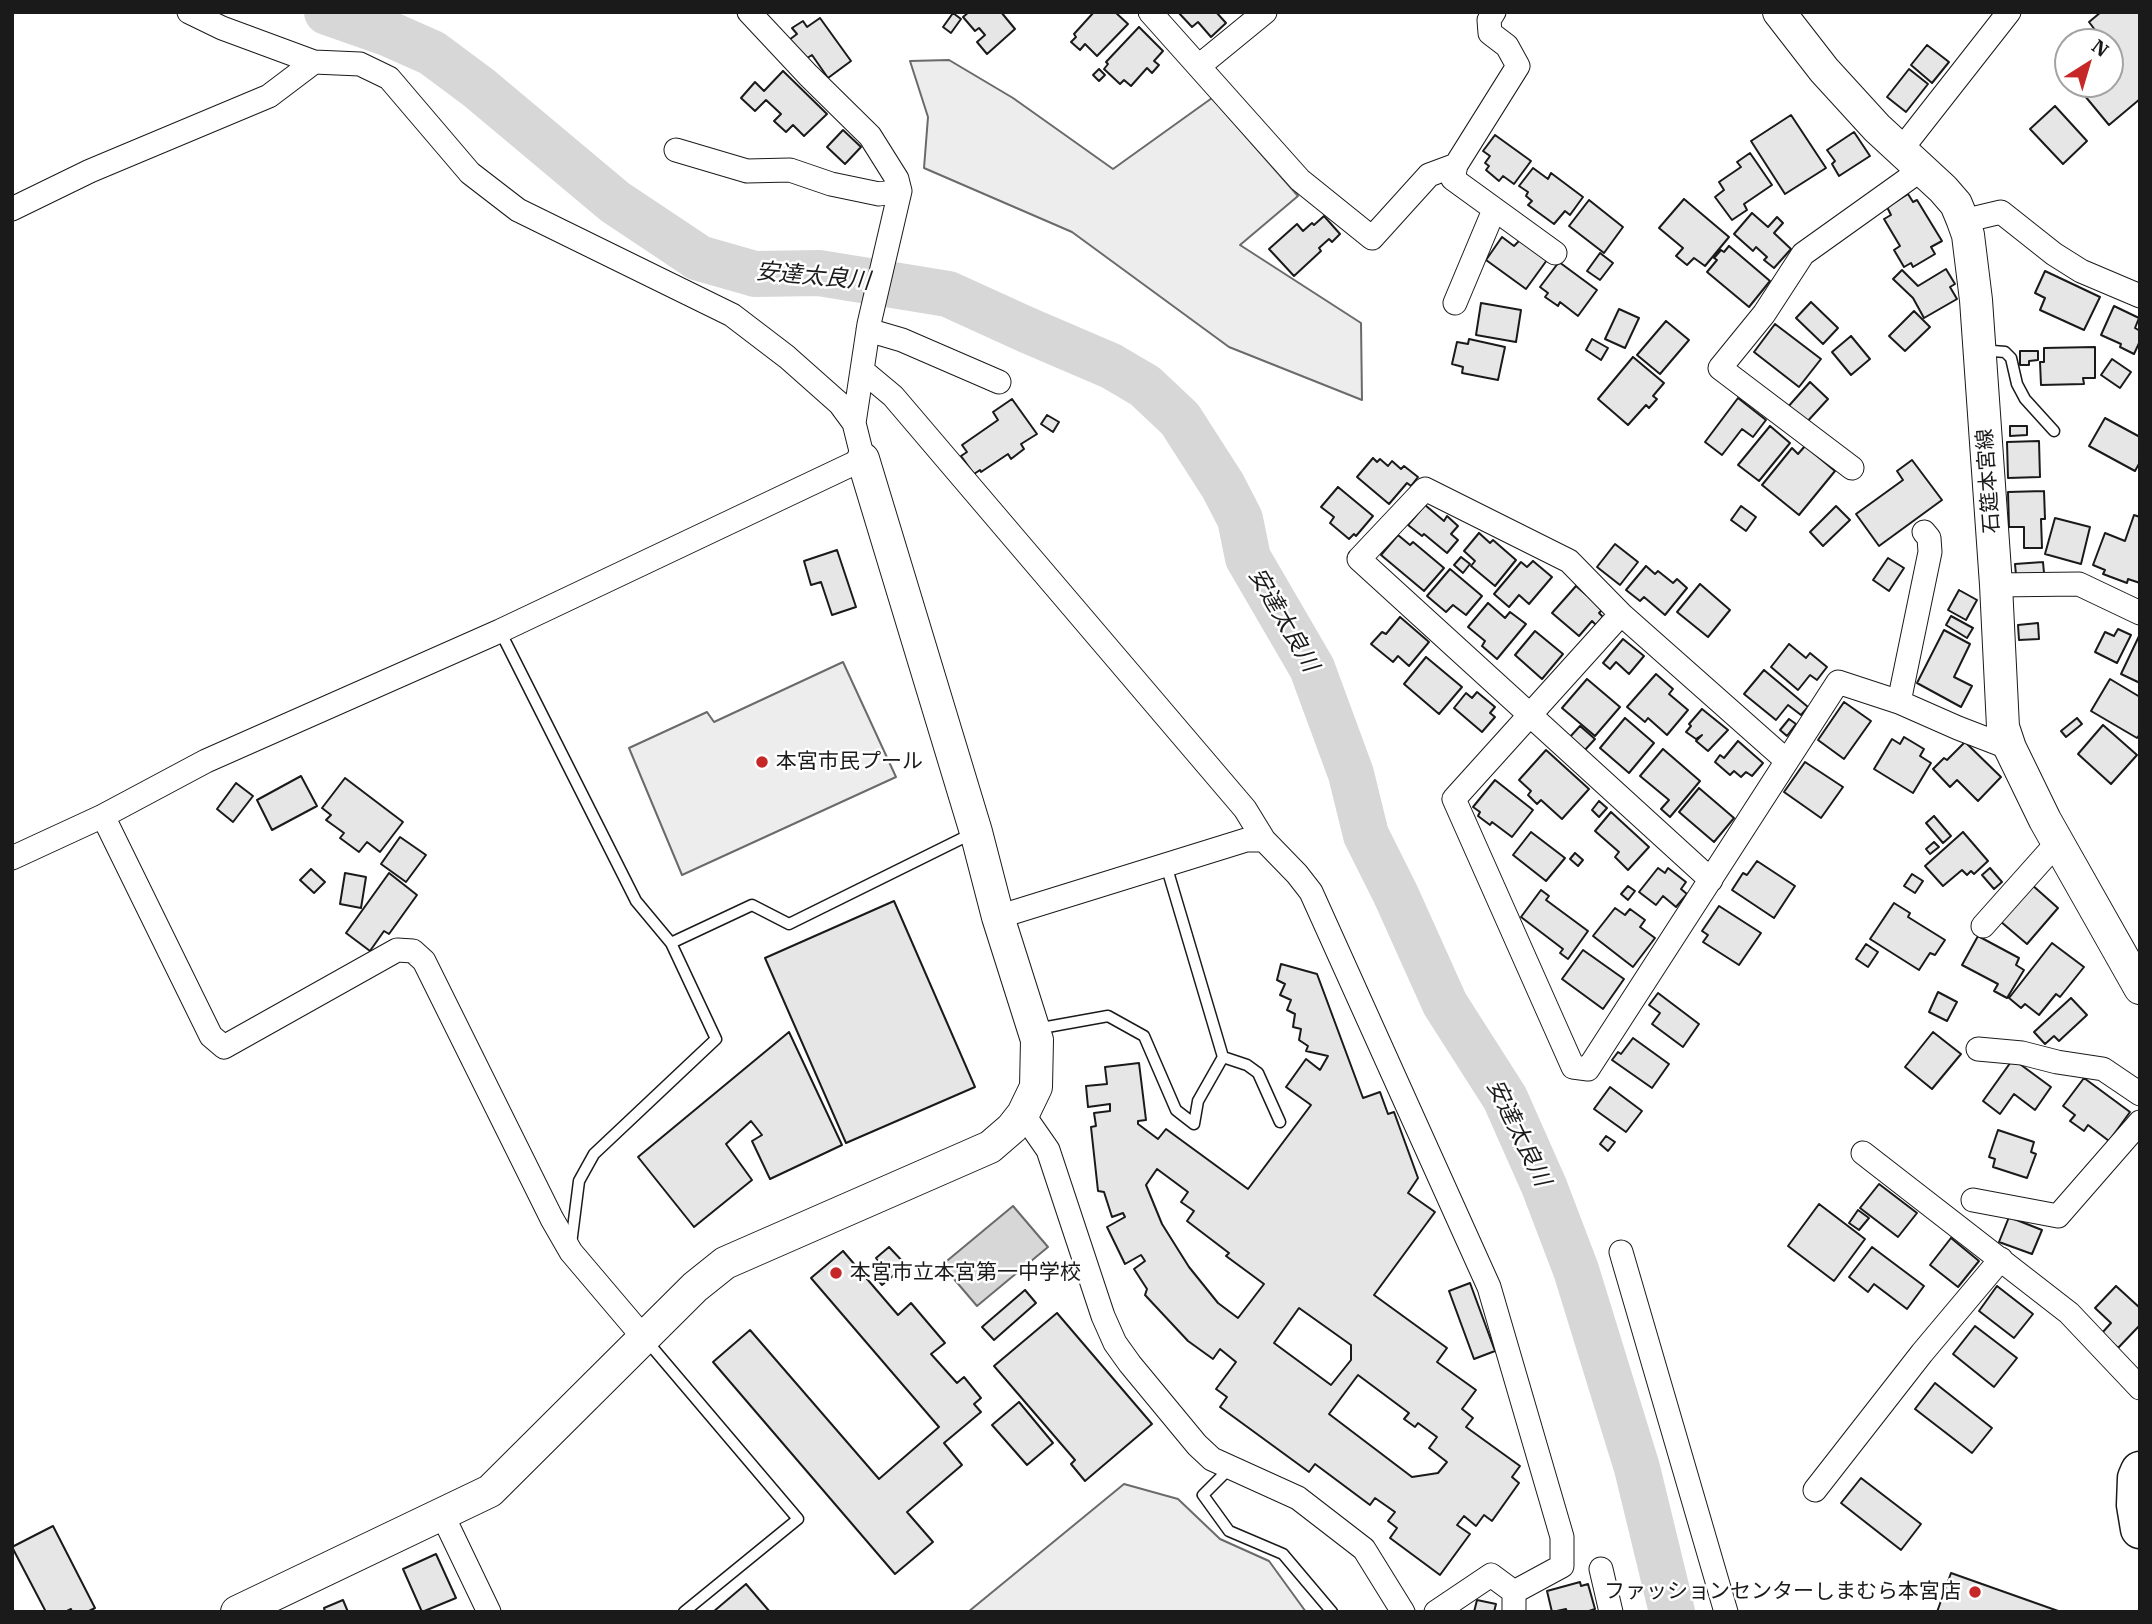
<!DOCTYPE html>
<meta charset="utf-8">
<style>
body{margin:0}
#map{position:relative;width:2152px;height:1624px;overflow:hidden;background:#fff;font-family:"IBM Plex Serif",serif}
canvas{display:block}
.frame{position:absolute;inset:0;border:14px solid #1a1a1a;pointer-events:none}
.north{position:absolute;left:2054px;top:28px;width:70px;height:70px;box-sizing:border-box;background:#fff;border:2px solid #a3a3a3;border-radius:50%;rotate:37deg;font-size:19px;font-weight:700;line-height:28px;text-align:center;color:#1a1a1a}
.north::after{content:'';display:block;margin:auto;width:24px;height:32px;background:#c62828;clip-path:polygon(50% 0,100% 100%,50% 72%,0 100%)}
</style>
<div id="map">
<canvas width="2152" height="1624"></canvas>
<div class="frame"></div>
<div class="north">N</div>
</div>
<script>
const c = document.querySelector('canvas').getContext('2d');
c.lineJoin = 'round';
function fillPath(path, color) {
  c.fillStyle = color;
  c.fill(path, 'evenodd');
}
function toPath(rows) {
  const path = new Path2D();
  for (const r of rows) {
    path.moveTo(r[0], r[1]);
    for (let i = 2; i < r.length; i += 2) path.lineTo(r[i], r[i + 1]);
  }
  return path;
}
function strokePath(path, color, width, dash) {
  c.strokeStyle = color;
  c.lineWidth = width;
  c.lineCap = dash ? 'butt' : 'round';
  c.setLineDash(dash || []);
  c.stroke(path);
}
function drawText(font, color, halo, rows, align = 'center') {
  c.font = font + ' "IBM Plex Serif","Noto Sans JP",serif';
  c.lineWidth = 5;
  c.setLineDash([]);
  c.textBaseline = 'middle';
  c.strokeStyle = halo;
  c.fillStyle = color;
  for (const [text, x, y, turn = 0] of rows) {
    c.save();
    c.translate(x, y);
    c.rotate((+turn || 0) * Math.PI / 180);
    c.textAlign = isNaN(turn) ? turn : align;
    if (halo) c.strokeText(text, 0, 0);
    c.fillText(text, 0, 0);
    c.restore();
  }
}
const built = toPath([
 [949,60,1013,98,1113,169,1212,98,1298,196,1240,245,1361,323,1362,400,1229,347,1072,232,924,168,928,117,910,61,949,60],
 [843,662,896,777,682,875,629,748,707,712,714,722,843,662],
 [1124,1484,1178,1499,1220,1539,1269,1561,1306,1612,968,1612,1124,1484]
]);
const water = toPath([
 [1013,1206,1048,1247,977,1306,942,1265,1013,1206]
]);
const river = toPath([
 [327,12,387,33,432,53,479,88,615,202,699,258,755,274,819,273,948,294,1027,330,1111,366,1145,386,1180,419,1223,486,1240,519,1248,558,1312,668,1351,774,1366,835,1396,895,1445,1004,1505,1098,1544,1186,1576,1270,1637,1468,1672,1612]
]);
const building = toPath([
 [969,12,1001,12,1015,29,987,54,977,42,985,35,979,28,975,31,963,17,969,12],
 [1094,12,1115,12,1128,24,1097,56,1085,44,1080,50,1071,42,1076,37,1074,34,1094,12],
 [1178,12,1216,12,1226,23,1211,37,1198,22,1192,27,1178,12],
 [2101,12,2140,12,2140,99,2109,125,2075,84,2110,84,2110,42,2080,42,2095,30,2089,22,2101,12],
 [953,13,961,19,951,33,943,27,953,13],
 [820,18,851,61,828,78,812,55,804,60,789,40,797,34,792,28,803,21,807,27,820,18],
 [1139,27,1163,51,1154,61,1159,65,1152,73,1147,68,1131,86,1124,80,1120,84,1104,69,1108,64,1106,62,1139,27],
 [1927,45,1949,62,1932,83,1911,65,1927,45],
 [1099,69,1105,75,1099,81,1093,75,1099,69],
 [1909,69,1928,84,1906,112,1887,97,1909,69],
 [783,71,827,114,804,136,793,125,786,132,774,121,781,114,766,100,755,111,741,98,755,82,764,91,783,71],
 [2055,106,2087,141,2063,164,2030,129,2055,106],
 [1791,115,1826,168,1785,194,1751,141,1791,115],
 [843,130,861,147,845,164,827,147,843,130],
 [1854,132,1870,156,1839,176,1832,164,1835,161,1827,150,1854,132],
 [1495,135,1531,161,1514,184,1503,176,1499,181,1486,170,1489,166,1485,163,1490,156,1483,151,1495,135],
 [1750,153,1772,185,1744,204,1747,210,1732,220,1715,197,1724,190,1719,182,1741,167,1737,162,1750,153],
 [1533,168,1548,179,1551,173,1583,197,1570,215,1565,211,1554,224,1528,205,1532,201,1526,196,1528,192,1519,186,1533,168],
 [1908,194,1913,202,1917,200,1942,241,1931,247,1935,254,1913,267,1911,263,1904,267,1894,250,1900,246,1884,219,1891,215,1887,207,1908,194],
 [1684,199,1729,237,1705,266,1694,258,1687,265,1676,256,1683,248,1659,228,1684,199],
 [1589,200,1623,227,1604,253,1569,226,1589,200],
 [1752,213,1768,227,1777,217,1783,223,1774,233,1791,249,1774,268,1764,260,1767,257,1756,247,1753,251,1734,234,1752,213],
 [1324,216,1340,234,1332,242,1329,239,1319,248,1321,251,1294,276,1269,249,1297,224,1303,231,1312,223,1314,225,1324,216],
 [1502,237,1514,246,1520,240,1547,260,1526,289,1486,260,1502,237],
 [1729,246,1770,281,1749,307,1707,272,1717,260,1714,258,1721,250,1724,252,1729,246],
 [1600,253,1613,263,1600,280,1587,271,1600,253],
 [1559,262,1597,290,1578,316,1560,302,1558,306,1545,297,1548,293,1540,287,1559,262],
 [1946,269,1955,284,1950,287,1957,299,1924,318,1913,298,1893,279,1902,270,1918,286,1946,269],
 [2045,271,2100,297,2084,330,2040,310,2045,298,2035,293,2045,271],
 [1811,302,1838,328,1823,344,1796,318,1811,302],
 [1481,303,1521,310,1516,342,1476,335,1481,303],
 [2114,306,2139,318,2135,328,2140,331,2140,341,2134,354,2120,347,2121,344,2101,335,2114,306],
 [1619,309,1639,318,1625,348,1605,339,1619,309],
 [1914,311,1930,327,1905,351,1889,336,1914,311],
 [1666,321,1689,340,1660,374,1637,355,1666,321],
 [1775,324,1821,359,1799,387,1754,352,1775,324],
 [1851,336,1870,359,1851,375,1832,352,1851,336],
 [1469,339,1505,347,1498,380,1462,373,1463,367,1452,364,1457,342,1468,344,1469,339],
 [1592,339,1608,348,1601,360,1586,350,1592,339],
 [2095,347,2095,378,2083,378,2084,384,2041,385,2040,362,2044,362,2044,348,2095,347],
 [2020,351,2038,351,2038,360,2029,361,2029,365,2020,365,2020,351],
 [1633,357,1664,383,1653,396,1657,399,1649,408,1646,405,1628,425,1598,399,1633,357],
 [2112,359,2131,372,2120,388,2101,375,2112,359],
 [1810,382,1828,399,1805,424,1787,408,1810,382],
 [1738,398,1766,420,1753,437,1742,429,1722,455,1705,442,1738,398],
 [1012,399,1037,434,1021,444,1024,449,1011,459,1008,454,981,472,980,470,974,474,961,456,967,452,962,445,998,420,993,412,1012,399],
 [1047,415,1059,422,1053,432,1041,424,1047,415],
 [2105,418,2140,437,2140,462,2135,471,2089,446,2105,418],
 [1770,426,1790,443,1759,481,1738,465,1770,426],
 [2010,426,2027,426,2027,435,2010,436,2010,426],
 [2039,441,2040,477,2008,478,2007,442,2039,441],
 [1805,446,1835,471,1799,515,1762,485,1792,448,1798,454,1805,446],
 [1373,458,1377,462,1380,459,1388,466,1392,461,1401,469,1404,466,1418,477,1411,486,1407,483,1389,504,1357,477,1373,458],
 [1912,460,1942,500,1879,546,1856,514,1903,480,1897,471,1912,460],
 [1338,487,1373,516,1356,536,1354,534,1349,539,1330,523,1334,517,1321,507,1338,487],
 [2044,491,2045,519,2041,519,2042,548,2024,548,2024,527,2009,527,2008,492,2044,491],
 [1425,505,1444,521,1447,516,1458,526,1451,534,1458,540,1447,553,1424,534,1422,536,1408,525,1425,505],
 [1741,506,1756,517,1746,531,1731,520,1741,506],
 [1836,506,1850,520,1823,546,1810,532,1836,506],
 [2134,515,2140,517,2140,583,2128,579,2127,583,2103,574,2105,570,2093,565,2105,533,2125,541,2134,515],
 [2055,518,2090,527,2081,564,2045,554,2055,518],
 [1479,533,1490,543,1493,540,1516,560,1495,586,1471,566,1475,561,1464,551,1479,533],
 [1398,535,1410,545,1413,542,1444,568,1424,591,1381,555,1398,535],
 [1615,544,1638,562,1620,585,1597,567,1615,544],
 [837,550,856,607,832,615,821,582,811,585,804,561,837,550],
 [1461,557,1470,564,1463,573,1454,565,1461,557],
 [1888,558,1904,568,1889,591,1873,580,1888,558],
 [1533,561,1552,577,1529,604,1519,595,1509,607,1494,594,1521,562,1527,567,1533,561],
 [2043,562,2044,573,2016,575,2015,564,2043,562],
 [1646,566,1655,574,1658,571,1673,583,1677,579,1687,588,1665,615,1644,597,1640,601,1626,590,1646,566],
 [1450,569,1482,596,1466,615,1453,605,1446,612,1427,596,1450,569],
 [1700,584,1730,610,1708,637,1677,612,1700,584],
 [1576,586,1603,609,1599,613,1603,617,1596,625,1592,621,1579,636,1552,613,1576,586],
 [1959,590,1977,600,1966,620,1948,610,1959,590],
 [1488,603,1505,618,1510,612,1526,624,1497,659,1482,646,1485,641,1468,627,1488,603],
 [1951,616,1973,628,1967,638,1946,625,1951,616],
 [1400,617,1429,642,1409,666,1398,656,1393,662,1371,644,1382,632,1386,634,1400,617],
 [2038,623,2039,639,2019,640,2018,625,2038,623],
 [2118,629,2131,635,2117,663,2095,652,2105,632,2114,636,2118,629],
 [1944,630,1970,644,1954,677,1972,686,1961,707,1917,683,1944,630],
 [1535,631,1563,654,1542,679,1515,655,1535,631],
 [2140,634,2140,683,2121,674,2140,634],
 [1623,639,1644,656,1629,674,1616,662,1610,669,1603,663,1623,639],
 [1789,644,1806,658,1810,653,1827,667,1817,680,1810,675,1798,690,1771,667,1789,644],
 [1426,657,1462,687,1439,714,1404,684,1426,657],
 [1764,670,1808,707,1801,715,1788,705,1776,720,1744,694,1764,670],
 [1656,674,1673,689,1669,694,1688,710,1667,735,1648,718,1645,722,1627,707,1656,674],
 [1587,679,1620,707,1595,736,1562,708,1587,679],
 [2110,679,2140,697,2140,734,2137,738,2091,711,2110,679],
 [1477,692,1495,707,1490,713,1495,717,1482,732,1454,708,1466,693,1472,698,1477,692],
 [1844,702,1871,721,1844,759,1818,740,1844,702],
 [1702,709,1728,730,1708,751,1696,741,1702,735,1696,739,1686,732,1691,726,1689,724,1702,709],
 [1625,718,1654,743,1629,773,1600,748,1625,718],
 [2077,718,2082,724,2066,737,2061,731,2077,718],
 [1789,719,1796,724,1787,736,1780,730,1789,719],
 [2103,725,2137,755,2111,784,2078,754,2103,725],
 [1580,726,1595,739,1584,751,1569,738,1580,726],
 [1904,737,1924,749,1920,756,1931,763,1913,793,1874,769,1892,739,1900,744,1904,737],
 [1738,741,1763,763,1752,776,1746,772,1741,777,1734,771,1730,775,1715,762,1720,755,1724,758,1738,741],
 [1965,742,2001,777,1978,801,1957,780,1950,787,1933,769,1944,758,1947,760,1965,742],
 [1663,749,1700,781,1670,817,1661,809,1669,800,1640,776,1663,749],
 [1546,750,1589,789,1562,819,1541,800,1537,804,1528,795,1531,791,1519,780,1546,750],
 [1805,762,1843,787,1821,818,1784,792,1805,762],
 [301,776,317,806,272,830,257,800,301,776],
 [345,778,403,822,380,852,367,842,359,852,340,838,344,833,326,820,331,815,322,808,345,778],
 [1495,780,1533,810,1512,837,1492,822,1490,825,1478,816,1480,812,1473,807,1495,780],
 [236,783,253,796,233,822,217,809,236,783],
 [1699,788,1734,818,1714,842,1679,812,1699,788],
 [1599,801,1607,808,1599,817,1592,810,1599,801],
 [1611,812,1649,847,1628,870,1615,857,1619,852,1595,831,1611,812],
 [1934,816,1951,836,1943,843,1926,823,1934,816],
 [1531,832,1565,858,1546,881,1513,855,1531,832],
 [1963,832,1988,861,1974,874,1971,871,1967,875,1962,870,1943,886,1925,866,1963,832],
 [400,837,426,855,406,882,381,864,400,837],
 [1934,842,1939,847,1930,854,1926,849,1934,842],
 [1575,853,1583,860,1578,866,1570,859,1575,853],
 [1757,861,1795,886,1774,918,1732,890,1743,873,1747,875,1757,861],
 [1658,868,1665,873,1668,868,1686,882,1681,889,1687,894,1676,907,1663,896,1656,905,1639,892,1658,868],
 [1990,868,2002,882,1994,889,1982,875,1990,868],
 [311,869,325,882,314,893,300,880,311,869],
 [345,873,366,877,361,908,340,904,345,873],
 [389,873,417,895,389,934,384,931,370,951,346,933,389,873],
 [1912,874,1923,881,1915,893,1904,886,1912,874],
 [2031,884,2058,908,2027,944,2000,921,2031,884],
 [1628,886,1635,891,1628,900,1621,894,1628,886],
 [1541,890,1549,896,1546,900,1588,931,1568,959,1560,953,1563,949,1521,917,1541,890],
 [894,901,975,1087,846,1143,765,958,894,901],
 [1894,903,1910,913,1908,917,1945,940,1935,955,1930,953,1919,970,1870,939,1894,903],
 [1719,906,1761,933,1739,965,1703,942,1708,935,1702,931,1719,906],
 [1615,908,1625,915,1630,909,1645,920,1640,927,1655,938,1633,967,1593,936,1615,908],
 [1978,936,2019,958,2016,965,2024,970,2007,998,1994,991,1998,984,1962,965,1978,936],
 [2052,943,2084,967,2060,997,2056,994,2039,1015,2025,1004,2021,1008,2009,998,2052,943],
 [1866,944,1878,952,1868,967,1856,959,1866,944],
 [1583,950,1624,979,1603,1009,1562,979,1583,950],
 [1281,964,1317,974,1363,1098,1380,1092,1388,1114,1394,1112,1418,1178,1408,1193,1435,1212,1374,1295,1447,1348,1437,1362,1476,1390,1462,1409,1473,1418,1466,1427,1520,1466,1512,1477,1519,1483,1492,1521,1484,1515,1476,1526,1464,1516,1457,1525,1470,1534,1440,1575,1390,1538,1397,1528,1388,1521,1395,1512,1375,1498,1370,1505,1315,1464,1309,1472,1220,1407,1227,1397,1216,1389,1236,1362,1220,1349,1213,1359,1188,1341,1145,1295,1147,1289,1134,1269,1145,1261,1141,1255,1125,1264,1107,1227,1125,1217,1123,1213,1112,1217,1104,1192,1098,1191,1091,1127,1096,1126,1094,1113,1110,1111,1110,1104,1088,1107,1086,1086,1107,1084,1105,1067,1139,1063,1146,1120,1138,1121,1138,1124,1158,1139,1166,1129,1248,1189,1311,1105,1286,1087,1306,1059,1320,1070,1328,1056,1306,1051,1308,1046,1299,1040,1301,1029,1293,1027,1295,1014,1287,1010,1291,1000,1280,995,1285,984,1277,980,1281,964],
 [1157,1169,1188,1192,1181,1202,1194,1211,1187,1221,1229,1253,1226,1256,1264,1284,1238,1318,1218,1303,1189,1267,1162,1224,1146,1185,1157,1169],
 [1299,1308,1351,1345,1351,1360,1331,1385,1274,1343,1299,1308],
 [1358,1375,1409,1413,1404,1419,1415,1427,1418,1423,1437,1437,1429,1448,1447,1462,1438,1473,1412,1477,1329,1414,1358,1375],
 [1938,992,1957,1002,1947,1021,1929,1012,1938,992],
 [1658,993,1699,1024,1683,1047,1652,1024,1660,1013,1649,1005,1658,993],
 [2071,998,2087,1015,2059,1041,2054,1036,2045,1044,2034,1032,2071,998],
 [789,1032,842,1145,770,1179,752,1141,762,1135,751,1121,726,1144,752,1180,694,1227,638,1157,789,1032],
 [1933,1032,1961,1054,1932,1089,1905,1067,1933,1032],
 [1633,1038,1669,1064,1652,1088,1612,1060,1618,1052,1621,1054,1633,1038],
 [2013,1059,2051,1087,2035,1110,2014,1094,2000,1114,1983,1101,2013,1059],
 [2084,1078,2130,1112,2109,1141,2088,1125,2084,1131,2070,1121,2075,1115,2063,1106,2084,1078],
 [1610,1087,1642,1111,1626,1132,1594,1109,1610,1087],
 [1998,1130,2034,1142,2031,1152,2036,1154,2027,1178,1993,1167,1995,1159,1989,1157,1998,1130],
 [1606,1136,1615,1142,1608,1151,1600,1144,1606,1136],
 [1879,1184,1917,1213,1898,1237,1860,1208,1879,1184],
 [1819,1204,1865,1239,1834,1281,1788,1246,1819,1204],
 [1858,1210,1869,1218,1859,1230,1849,1223,1858,1210],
 [2009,1217,2042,1230,2032,1254,1999,1242,2009,1217],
 [1951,1238,1979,1261,1958,1287,1930,1265,1951,1238],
 [889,1247,906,1265,882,1285,873,1274,882,1266,876,1258,889,1247],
 [1872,1247,1924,1286,1907,1309,1874,1284,1868,1292,1849,1277,1872,1247],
 [843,1251,898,1315,911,1303,945,1343,931,1354,957,1383,964,1377,981,1398,974,1404,981,1412,944,1443,962,1465,907,1512,933,1542,895,1574,713,1362,750,1330,879,1479,939,1427,811,1278,843,1251],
 [1470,1283,1495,1351,1474,1359,1449,1291,1470,1283],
 [1997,1286,2033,1314,2014,1338,1979,1311,1997,1286],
 [2116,1286,2140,1308,2140,1325,2118,1348,2102,1333,2111,1323,2095,1308,2116,1286],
 [1025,1290,1036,1303,994,1340,982,1327,1025,1290],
 [1057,1313,1152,1424,1085,1481,1071,1464,1075,1460,994,1366,1057,1313],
 [1975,1326,2017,1358,1994,1387,1953,1354,1975,1326],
 [1935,1383,1992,1428,1972,1453,1915,1409,1935,1383],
 [1019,1402,1053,1443,1027,1465,992,1425,1019,1402],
 [1861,1478,1921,1524,1901,1550,1841,1503,1861,1478],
 [53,1526,95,1608,87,1612,72,1612,71,1609,65,1612,46,1612,12,1547,53,1526],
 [436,1554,456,1598,422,1612,403,1569,436,1554],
 [1951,1573,2061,1612,1937,1612,1951,1573],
 [1580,1582,1581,1586,1588,1584,1595,1609,1586,1612,1567,1612,1566,1609,1552,1612,1547,1591,1580,1582],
 [746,1584,770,1612,713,1612,746,1584],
 [343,1600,348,1612,325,1612,324,1608,343,1600],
 [1477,1600,1496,1604,1494,1612,1474,1612,1477,1600]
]);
const lane = toPath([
 [1981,350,2005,352,2011,358,2017,384,2025,399,2054,431],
 [500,631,636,901,671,943,716,1039,594,1154,579,1181,571,1244],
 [671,943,752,905,789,924,973,833],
 [1036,1029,1108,1016,1144,1036,1176,1110,1194,1124,1198,1101,1223,1057,1166,865],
 [1223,1057,1247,1065,1258,1073,1280,1122],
 [646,1340,798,1519,684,1612],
 [1231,1467,1203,1495,1229,1531,1283,1554,1332,1612]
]);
const street = toPath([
 [189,12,222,28,314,62],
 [1150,12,1300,180,1372,238,1429,175,1456,165],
 [1494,12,1489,20,1490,33,1507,46,1518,66,1456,165,1453,179,1555,253],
 [1199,66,1265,12],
 [676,150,747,171,790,170,831,184,879,194,900,191],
 [1900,151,2009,12],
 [12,209,90,171,269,96,314,62,360,64,389,78,470,173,518,210,732,315,787,357,840,404,854,423],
 [1963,221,2001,212,2054,254,2081,271,2140,296],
 [1455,303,1494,210],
 [868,330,902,340,999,382],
 [863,371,893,396,1245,809,1264,840],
 [1852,468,1720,368,1764,314,1803,254,1922,169],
 [1996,585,2079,584,2140,613],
 [1621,614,1454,799,1573,1067,1588,1069,1838,682,1899,702,1958,728,2010,748],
 [1899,702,1930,552,1929,538,1924,532],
 [103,816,211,1036,224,1047,397,950,413,951,424,961,552,1219,571,1252,644,1338],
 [12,858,103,816,206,761,500,631,863,459,854,423,869,324,900,191,897,179,870,136,808,75,749,12],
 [1711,880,1359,559,1425,489,1569,561,1621,614,1787,761],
 [998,917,1246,840,1264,840,1297,874,1311,892,1489,1287,1562,1537,1562,1566,1514,1592,1514,1612],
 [1983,926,2057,843],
 [1978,1049,2022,1053,2057,1062,2103,1069,2140,1094],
 [1023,1114,1048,1150,1103,1316,1115,1343,1130,1364,1197,1445,1212,1459,1298,1498,1364,1549,1403,1612],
 [1863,1153,2069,1313,2140,1388],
 [1973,1200,2058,1216,2140,1122],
 [1621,1252,1726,1612],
 [1815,1490,1922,1353,2001,1259],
 [442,1514,489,1612],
 [1601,1569,1611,1612],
 [1436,1612,1491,1575,1514,1592]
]);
const secondary = toPath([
 [1779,12,1824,70,1877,128,1943,189,1956,204,1963,221,1968,235,1976,300,1996,585,2003,727,2010,748,2045,820,2140,988],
 [237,1612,490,1491,695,1287,725,1263,990,1147,1012,1128,1023,1114,1036,1087,1037,1040,998,917,976,832,863,459]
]);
const highway = toPath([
 [2140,1471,2137,1478,2136,1505,2140,1529]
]);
const markers = [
 [762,762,7,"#c62828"],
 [836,1273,7,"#c62828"],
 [1975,1592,7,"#c62828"]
];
const streetNames = [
 ["石筵本宮線",1989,481,-94]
];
const poiNames = [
 ["本宮市民プール",776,762],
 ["本宮市立本宮第一中学校",850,1273],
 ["ファッションセンターしまむら本宮店",1961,1592,"right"]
];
const waterNames = [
 ["安達太良川",813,277,5],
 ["安達太良川",1283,620,60],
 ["安達太良川",1518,1133,64]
];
fillPath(built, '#ededed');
strokePath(built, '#6a6a6a', 2);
fillPath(water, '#d7d7d7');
strokePath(water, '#6a6a6a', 2);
strokePath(river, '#d7d7d7', 46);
fillPath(building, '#e6e6e6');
strokePath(building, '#1a1a1a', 2);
strokePath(lane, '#1a1a1a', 13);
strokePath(street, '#1a1a1a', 25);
strokePath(secondary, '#1a1a1a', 34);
strokePath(highway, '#1a1a1a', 41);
strokePath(lane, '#fff', 10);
strokePath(street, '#fff', 23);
strokePath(secondary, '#fff', 32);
strokePath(highway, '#fff', 38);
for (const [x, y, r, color] of markers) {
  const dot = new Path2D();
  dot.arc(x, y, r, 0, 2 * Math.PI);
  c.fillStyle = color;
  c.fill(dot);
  strokePath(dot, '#fff', 2.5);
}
drawText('21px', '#1a1a1a', '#fff', streetNames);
drawText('21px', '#1a1a1a', '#fff', poiNames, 'left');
drawText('italic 23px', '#1a1a1a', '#fff', waterNames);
</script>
